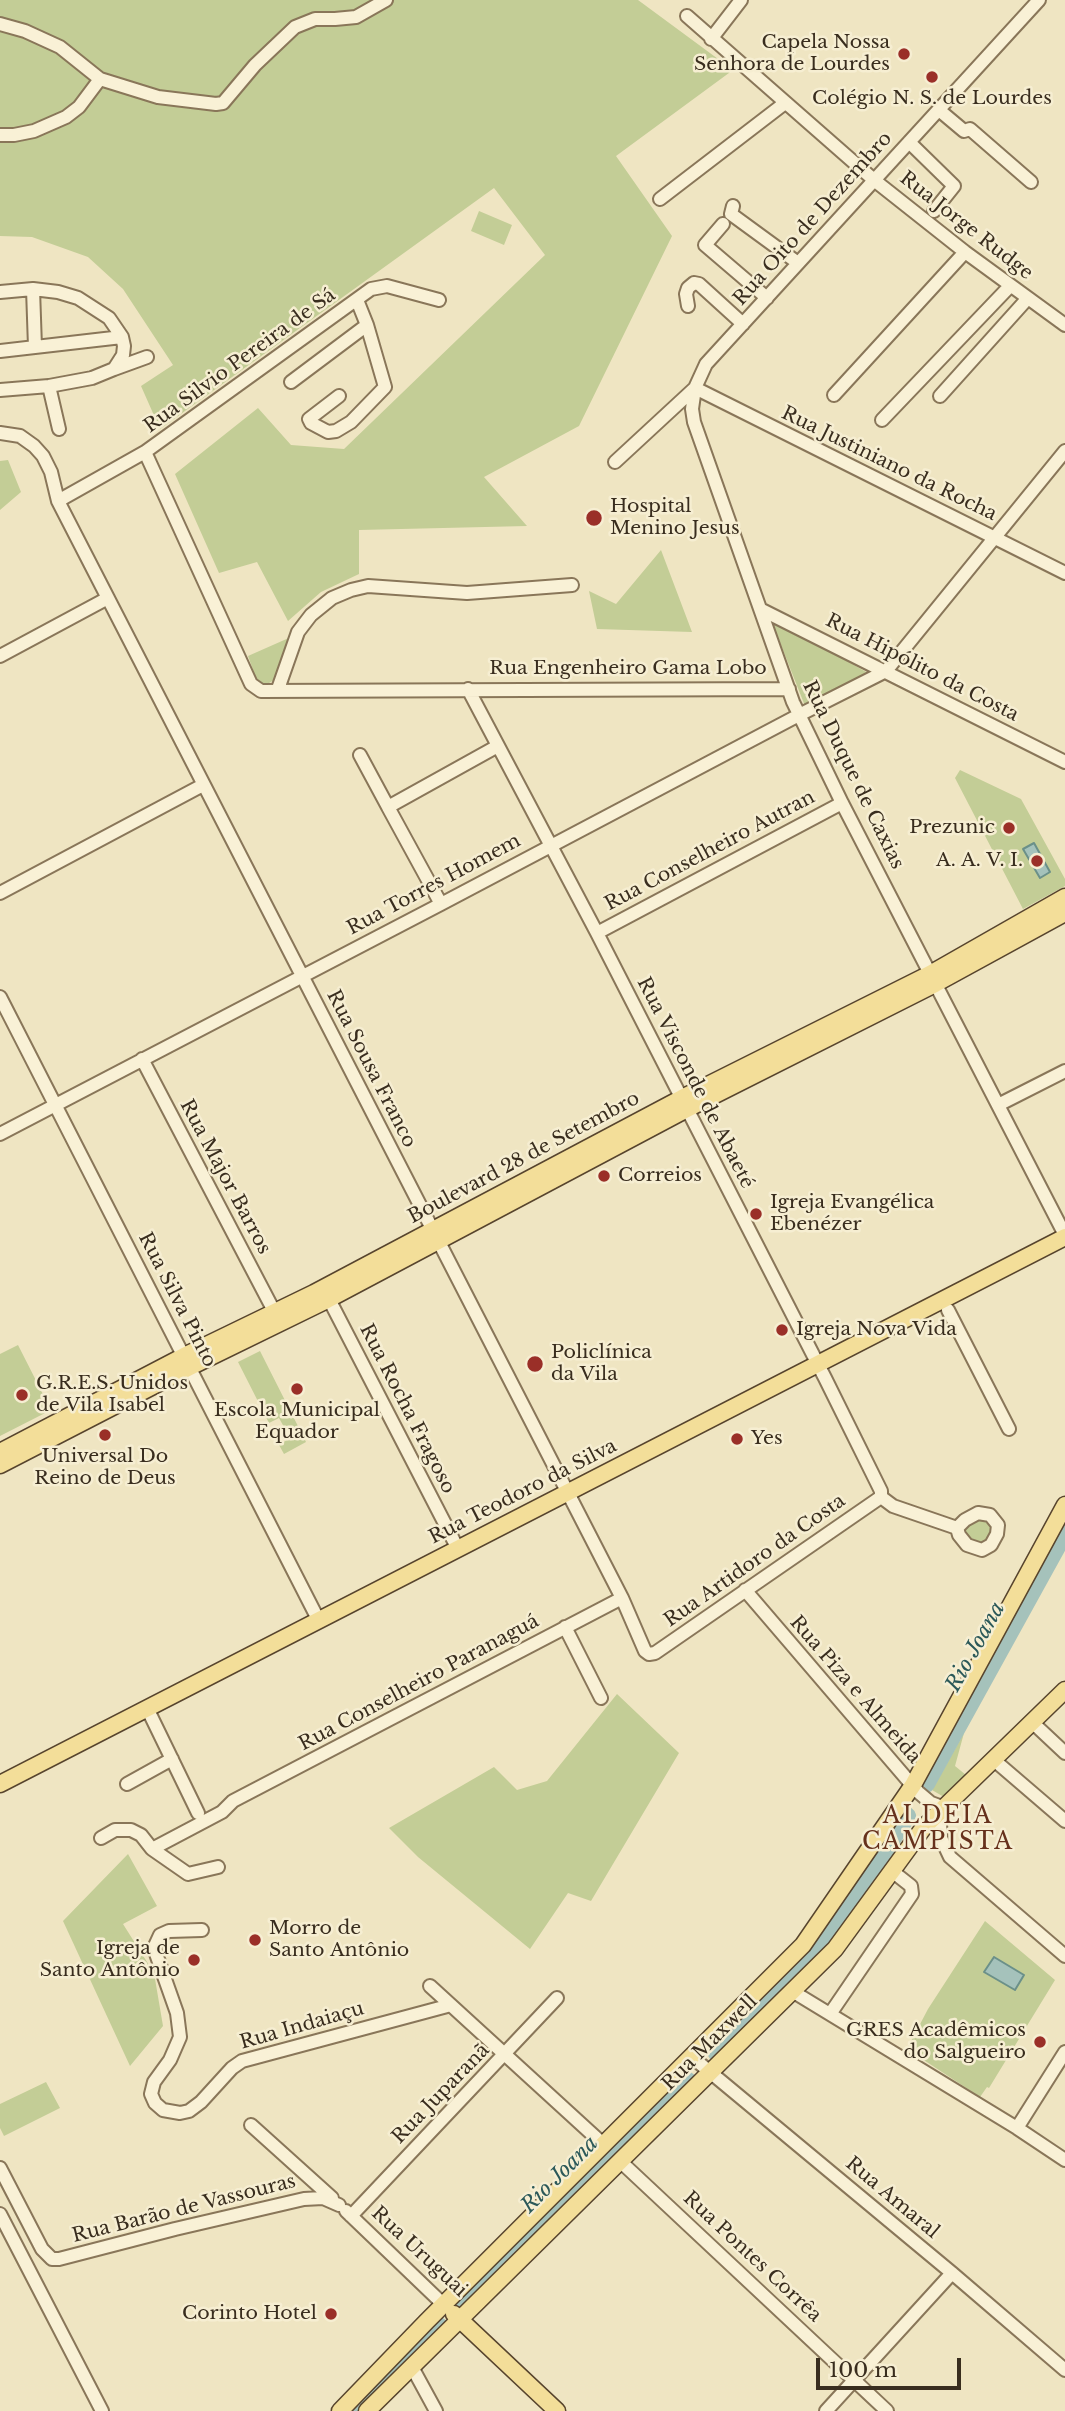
<!DOCTYPE html>
<meta charset="utf-8">
<style>
body{margin:0}
#map{position:relative;width:1065px;height:2411px;overflow:hidden;background:#efe5c2;font-family:"Libre Baskerville",serif}
canvas{display:block}
.scale{position:absolute;left:816px;top:2358px;width:145px;height:32px;box-sizing:border-box;border:4px solid #392d1e;border-top:0;padding-left:9px;font-size:21px;line-height:24px;white-space:nowrap;color:#392d1e;-webkit-text-stroke:5px #f6eed2;paint-order:stroke}
</style>
<div id="map">
<canvas width="1065" height="2411"></canvas>
<div class="scale">100 m</div>
</div>
<script>
const c = document.querySelector('canvas').getContext('2d');
c.lineJoin = 'round';
function fillPath(path, color) {
  c.fillStyle = color;
  c.fill(path, 'evenodd');
}
function toPath(rows) {
  const path = new Path2D();
  for (const r of rows) {
    path.moveTo(r[0], r[1]);
    for (let i = 2; i < r.length; i += 2) path.lineTo(r[i], r[i + 1]);
  }
  return path;
}
function strokePath(path, color, width, dash) {
  c.strokeStyle = color;
  c.lineWidth = width;
  c.lineCap = dash ? 'butt' : 'round';
  c.setLineDash(dash || []);
  c.stroke(path);
}
function drawText(font, color, halo, rows, align = 'center') {
  c.font = font + ' "Libre Baskerville",serif';
  c.lineWidth = 5;
  c.setLineDash([]);
  c.textBaseline = 'middle';
  c.strokeStyle = halo;
  c.fillStyle = color;
  for (const [text, x, y, turn = 0] of rows) {
    c.save();
    c.translate(x, y);
    c.rotate((+turn || 0) * Math.PI / 180);
    c.textAlign = isNaN(turn) ? turn : align;
    if (halo) c.strokeText(text, 0, 0);
    c.fillText(text, 0, 0);
    c.restore();
  }
}
const green = toPath([
 [0,0,638,0,733,70,616,156,672,236,579,426,484,477,527,526,359,530,359,574,321,592,288,621,257,562,219,573,175,474,258,408,291,445,344,449,545,255,494,188,160,429,141,386,173,365,123,289,88,257,32,237,0,236],
 [479,211,512,225,504,245,471,231],
 [8,460,21,492,0,510,0,461],
 [661,550,692,632,597,629,589,591,616,604],
 [770,617,868,673,805,706],
 [291,637,276,679,269,683,262,683,256,678,248,656],
 [960,770,1021,799,1065,879,1065,886,1023,909,955,778],
 [18,1345,51,1410,0,1436,0,1354],
 [260,1351,306,1442,284,1454,279,1445,290,1438,279,1418,269,1423,238,1362],
 [976,1517,992,1520,993,1537,981,1548,961,1534,966,1522],
 [617,1694,679,1753,591,1901,568,1893,530,1949,418,1857,389,1828,494,1767,517,1790,547,1781],
 [964,1733,955,1766,966,1775,944,1797,932,1790],
 [128,1854,157,1906,123,1924,154,1973,163,2026,130,2066,63,1921],
 [985,1921,1055,1980,989,2088,987,2087,980,2097,907,2049,928,2009],
 [46,2082,60,2108,4,2136,0,2128,0,2104]
]);
const water = toPath([
 [1034,843,1050,872,1040,878,1023,849,1034,843],
 [994,1957,1024,1975,1015,1990,984,1972,994,1957]
]);
const river = toPath([
 [926,1784,1065,1532],
 [716,2052,815,1954,850,1905,907,1816],
 [464,2301,688,2081],
 [354,2411,439,2326]
]);
const minor = toPath([
 [687,16,874,180,965,252,1065,325],
 [0,24,25,31,60,47,100,79,158,97,216,104,223,103,255,65,295,27,315,19,335,19,356,17,386,0],
 [711,39,741,0],
 [939,110,964,131,970,129,1031,182],
 [0,135,14,135,34,131,66,117,79,107,100,79],
 [909,142,954,186,934,211],
 [660,199,785,103],
 [733,206,731,214,798,263],
 [723,224,705,245,767,298],
 [33,289,35,347],
 [0,292,33,289,58,292,78,298,109,318,122,337,124,346,123,355,114,369,92,378,49,386,0,390],
 [688,306,686,294,688,288,694,283,699,284,743,324],
 [0,351,122,337],
 [114,369,147,357],
 [291,382,367,325],
 [49,386,59,429],
 [695,388,692,409,694,422,793,702,842,803,1065,1235],
 [695,388,1065,573],
 [834,395,965,252],
 [339,396,309,419,311,423,328,432,336,431,351,422,385,387,367,325,357,300],
 [940,396,1028,298],
 [882,420,1010,286],
 [0,433,20,436,34,446,43,456,51,472,58,501,622,1598,645,1651,649,1654,655,1653,881,1497],
 [145,452,371,289,387,286,439,300],
 [615,462,695,388,706,364,1039,0],
 [58,501,145,452,251,684,261,691,789,689],
 [762,610,1065,762],
 [0,656,108,598],
 [278,689,298,632,311,615,332,598,351,590,368,586,467,593,572,585],
 [468,689,597,933,825,1378,881,1491,881,1497],
 [360,755,388,807],
 [0,893,203,785],
 [441,904,388,807,496,747],
 [597,933,842,803],
 [0,997,319,1621],
 [142,1059,275,1313],
 [998,1105,1065,1071],
 [0,1134,441,904,799,715,886,671,1065,451],
 [320,1295,332,1305,458,1549],
 [948,1310,1009,1429],
 [881,1497,893,1506,957,1528],
 [978,1513,990,1515,998,1525,997,1534,991,1545,982,1550,967,1545,959,1535,957,1528,965,1520,978,1513],
 [745,1590,918,1792,931,1803,942,1807,940,1824,941,1838,950,1857,1065,1956],
 [565,1627,601,1698],
 [148,1710,198,1813],
 [1032,1722,1065,1753],
 [994,1760,1065,1821],
 [127,1784,172,1759],
 [101,1838,115,1830,131,1830,141,1835,152,1849,222,1812,233,1801,622,1598],
 [152,1849,188,1874,218,1867],
 [202,1930,169,1931,160,1935,154,1948,177,2013,180,2037,170,2060,154,2082,151,2094,155,2103,163,2110,180,2113,189,2111,201,2102,232,2068,242,2061,451,2005],
 [430,1986,604,2145],
 [792,1991,1017,2128,1065,2160],
 [830,2014,912,1894,911,1886,892,1871],
 [692,2057,952,2273,1065,2370],
 [251,2125,332,2198],
 [1017,2128,1065,2052],
 [620,2161,887,2411],
 [0,2168,42,2249,52,2259,59,2259,175,2229,304,2199,323,2198,339,2205],
 [346,2211,444,2305],
 [0,2214,102,2411],
 [351,2216,557,1998],
 [412,2367,436,2411],
 [826,2411,952,2273]
]);
const major = toPath([
 [0,1452,184,1356,314,1293,682,1098,930,974,1065,897],
 [0,1465,190,1367,327,1300,687,1109,935,984,1065,913],
 [0,1784,1065,1237],
 [454,2314,557,2411],
 [340,2411,427,2321,803,1945,913,1785,1065,1505],
 [367,2411,835,1949,924,1827,1065,1690]
]);
const markers = [
 [904,54,7,"#9a2f28"],
 [932,77,7,"#9a2f28"],
 [594,518,9,"#9a2f28"],
 [1009,828,7,"#9a2f28"],
 [1037,861,7,"#9a2f28"],
 [604,1176,7,"#9a2f28"],
 [756,1214,7,"#9a2f28"],
 [782,1330,7,"#9a2f28"],
 [535,1364,9,"#9a2f28"],
 [297,1389,7,"#9a2f28"],
 [22,1395,7,"#9a2f28"],
 [105,1435,7,"#9a2f28"],
 [737,1439,7,"#9a2f28"],
 [255,1940,7,"#9a2f28"],
 [194,1960,7,"#9a2f28"],
 [1040,2042,7,"#9a2f28"],
 [331,2314,7,"#9a2f28"]
];
const poiNames = [
 ["Capela Nossa",890,43,"right"],
 ["Senhora de Lourdes",890,65,"right"],
 ["Colégio N. S. de Lourdes",932,99,"center"],
 ["Hospital",610,507],
 ["Menino Jesus",610,529],
 ["Prezunic",995,828,"right"],
 ["A. A. V. I.",1023,861,"right"],
 ["Correios",618,1176],
 ["Igreja Evangélica",770,1203],
 ["Ebenézer",770,1225],
 ["Igreja Nova Vida",796,1330],
 ["Policlínica",551,1353],
 ["da Vila",551,1375],
 ["G.R.E.S. Unidos",36,1384],
 ["de Vila Isabel",36,1406],
 ["Escola Municipal",297,1411,"center"],
 ["Equador",297,1433,"center"],
 ["Yes",751,1439],
 ["Universal Do",105,1457,"center"],
 ["Reino de Deus",105,1479,"center"],
 ["Morro de",269,1929],
 ["Santo Antônio",269,1951],
 ["Igreja de",180,1949,"right"],
 ["Santo Antônio",180,1971,"right"],
 ["GRES Acadêmicos",1026,2031,"right"],
 ["do Salgueiro",1026,2053,"right"],
 ["Corinto Hotel",317,2314,"right"]
];
const streetNames = [
 ["Rua Oito de Dezembro",813,219,-48],
 ["Rua Jorge Rudge",966,226,38],
 ["Rua Silvio Pereira de Sá",240,361,-36],
 ["Rua Justiniano da Rocha",889,464,26],
 ["Rua Hipólito da Costa",922,668,27],
 ["Rua Engenheiro Gama Lobo",628,669],
 ["Rua Duque de Caxias",853,775,64],
 ["Rua Conselheiro Autran",710,851,-28],
 ["Rua Torres Homem",434,885,-28],
 ["Rua Sousa Franco",371,1069,63],
 ["Rua Visconde de Abaeté",695,1083,63],
 ["Boulevard 28 de Setembro",524,1158,-28],
 ["Rua Major Barros",225,1177,62],
 ["Rua Silva Pinto",177,1300,63],
 ["Rua Rocha Fragoso",407,1409,63],
 ["Rua Teodoro da Silva",523,1492,-27],
 ["Rua Artidoro da Costa",755,1561,-35],
 ["Rua Conselheiro Paranaguá",419,1683,-28],
 ["Rua Piza e Almeida",855,1690,49],
 ["Rua Indaiaçu",302,2026,-16],
 ["Rua Maxwell",710,2043,-45],
 ["Rua Juparanã",441,2094,-46],
 ["Rua Amaral",892,2198,40],
 ["Rua Barão de Vassouras",184,2209,-14],
 ["Rua Uruguai",419,2252,43],
 ["Rua Pontes Corrêa",752,2257,43]
];
const waterNames = [
 ["Rio Joana",976,1647,-61],
 ["Rio Joana",560,2175,-45]
];
const quarterNames = [
 ["ALDEIA",938,1817],
 ["CAMPISTA",938,1843]
];
fillPath(green, '#c3cd96');
fillPath(water, '#a5c2bb');
strokePath(water, '#6b9089', 2);
strokePath(river, '#a5c2bb', 18);
strokePath(minor, '#897659', 16);
strokePath(major, '#57442d', 19);
strokePath(minor, '#f9f1d6', 12);
strokePath(major, '#f3de99', 16);
for (const [x, y, r, color] of markers) {
  const dot = new Path2D();
  dot.arc(x, y, r, 0, 2 * Math.PI);
  c.fillStyle = color;
  c.fill(dot);
  strokePath(dot, '#f6eed2', 2.5);
}
drawText('19px', '#392d1e', '#f6eed2', poiNames, 'left');
drawText('19px', '#392d1e', '#f6eed2', streetNames);
drawText('italic 21px', '#2c5959', '#f6eed2', waterNames);
c.letterSpacing = '2px';
drawText('23px', '#66311c', '#f6eed2', quarterNames);
c.letterSpacing = '0px';
</script>
